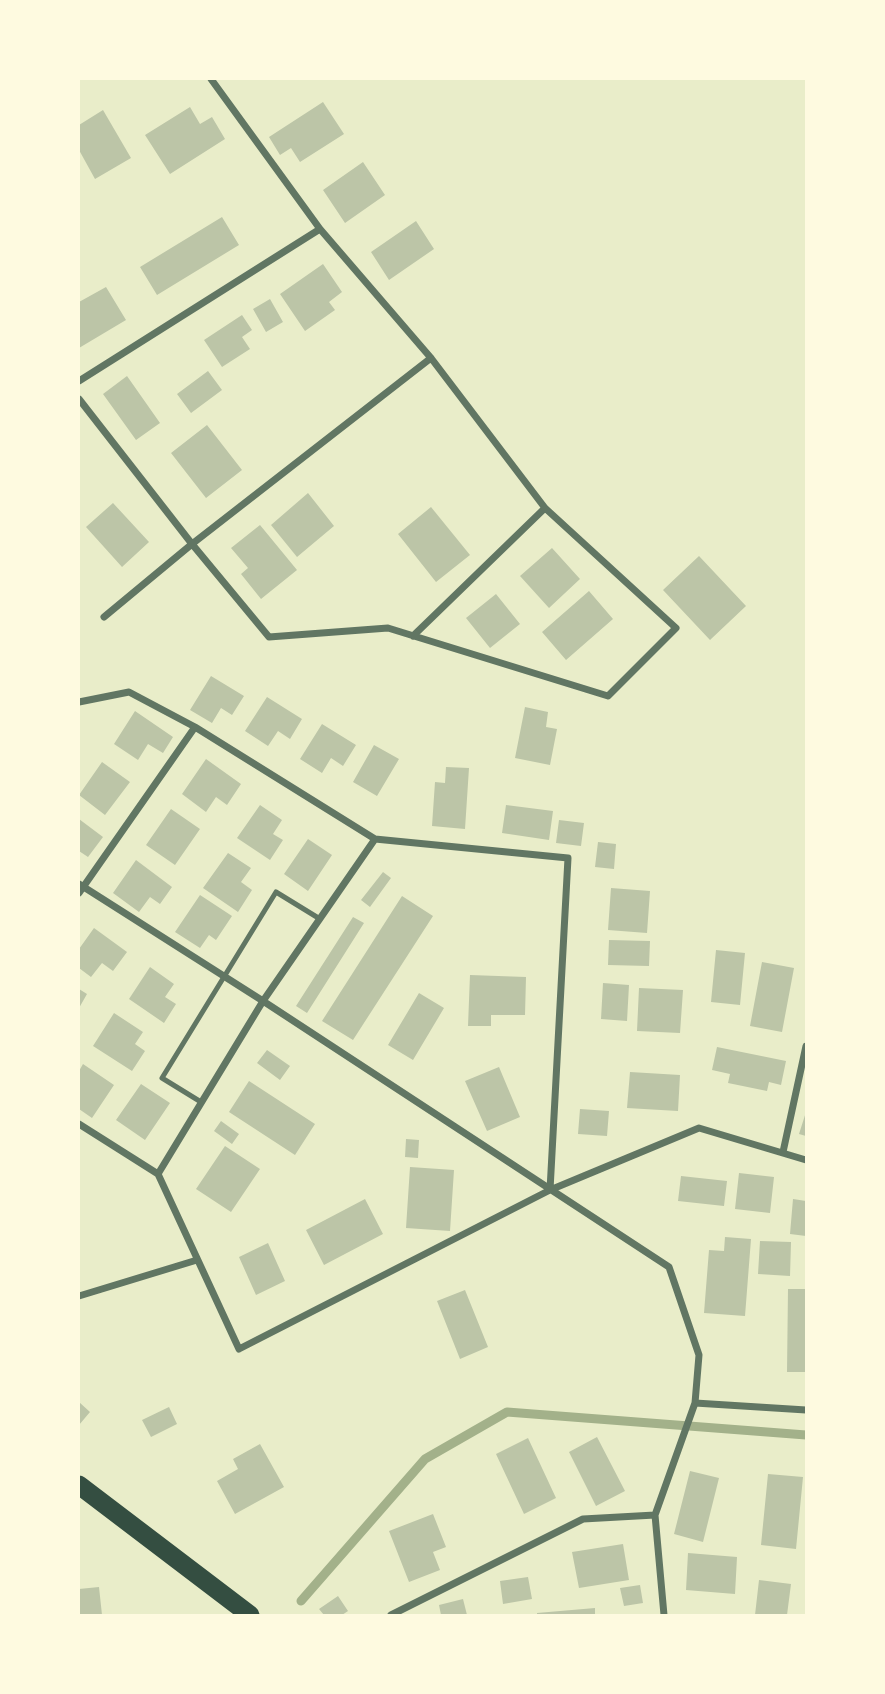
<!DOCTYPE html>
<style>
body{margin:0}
#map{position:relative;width:885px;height:1694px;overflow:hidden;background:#e9edc9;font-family:"Roboto Condensed",sans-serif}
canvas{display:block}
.frame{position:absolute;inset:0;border:80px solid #fefae0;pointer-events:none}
</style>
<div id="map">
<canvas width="885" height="1694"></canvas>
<div class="frame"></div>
</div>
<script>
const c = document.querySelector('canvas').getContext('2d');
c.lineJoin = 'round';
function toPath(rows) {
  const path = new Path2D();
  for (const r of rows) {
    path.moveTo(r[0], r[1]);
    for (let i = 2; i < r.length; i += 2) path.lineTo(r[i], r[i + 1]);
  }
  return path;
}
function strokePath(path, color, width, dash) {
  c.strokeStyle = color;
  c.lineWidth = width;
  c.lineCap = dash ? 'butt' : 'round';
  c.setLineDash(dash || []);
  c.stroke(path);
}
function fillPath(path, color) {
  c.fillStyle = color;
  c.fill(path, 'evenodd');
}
const stream = toPath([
 [301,1601,425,1459,507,1412,806,1435]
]);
const building = toPath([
 [323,102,344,134,300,162,291,148,280,155,269,137],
 [190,107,200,124,212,117,225,139,170,174,145,135],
 [103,110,131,158,95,179,79,150,79,125],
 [363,162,385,195,345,223,323,190],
 [222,217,239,245,157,295,140,267],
 [416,221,434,249,389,280,371,252],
 [323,264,342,292,329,302,335,310,305,331,280,294],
 [106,287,126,320,79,348,79,302],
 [270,299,283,322,266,332,253,309],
 [242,315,252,330,242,337,250,349,222,367,204,340],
 [208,371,222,390,191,413,177,394],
 [127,376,160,423,136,440,103,394],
 [207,425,242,470,206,498,171,453],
 [308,493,334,526,297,557,271,525],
 [113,503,149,542,122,567,86,527],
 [431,507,470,555,436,582,398,534],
 [260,525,297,570,261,599,241,574,248,568,231,548],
 [552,548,580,579,549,608,520,576],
 [699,556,746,606,710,640,663,590],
 [589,591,613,619,566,660,542,632],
 [496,594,520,624,490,648,466,618],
 [211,676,244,696,232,715,221,708,212,723,190,710],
 [267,697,302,719,290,739,278,731,268,746,245,731],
 [525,707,548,712,546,727,557,729,550,765,515,758],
 [135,711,173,737,163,753,148,744,138,760,114,744],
 [322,724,356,745,343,766,331,758,322,773,300,759],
 [374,745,399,759,377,796,353,782],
 [206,759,241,784,227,805,216,797,206,812,182,794],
 [102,762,130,782,105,815,79,795],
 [446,767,469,768,465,829,432,826,435,782,445,783],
 [260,805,282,820,273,834,283,840,270,860,237,838],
 [506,805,553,811,549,840,502,833],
 [171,809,200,829,175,865,146,845],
 [79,819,103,837,88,857,79,851],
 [559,820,584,823,581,846,556,843],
 [308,839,332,855,308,891,284,874],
 [598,842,616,844,614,869,595,867],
 [228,853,251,868,241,882,252,890,238,912,203,888],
 [136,860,172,887,160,904,150,897,139,912,113,893],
 [383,872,391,878,370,907,361,900],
 [611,888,650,891,647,933,608,930],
 [200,895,232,916,216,940,209,935,200,948,175,932],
 [402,896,433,916,353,1040,322,1021],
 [353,917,364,923,307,1013,296,1006],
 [94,928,127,952,113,971,102,963,91,977,79,968,79,949],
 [609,940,650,941,649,966,608,965],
 [716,950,745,953,740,1005,711,1002],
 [762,962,794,968,782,1032,750,1026],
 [150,967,174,984,165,997,176,1004,164,1023,129,999],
 [470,975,526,977,525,1015,491,1015,491,1026,468,1026],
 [603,983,629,985,627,1021,601,1019],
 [639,988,683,990,680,1033,637,1031],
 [79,989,87,994,79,1008],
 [419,993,444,1008,413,1060,388,1045],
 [114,1013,143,1032,135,1044,145,1051,132,1071,93,1046],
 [717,1047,786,1061,781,1085,769,1082,767,1091,728,1083,730,1074,712,1070],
 [267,1050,290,1066,280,1080,257,1063],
 [83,1064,114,1085,92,1118,79,1109,79,1071],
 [499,1067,520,1117,487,1131,465,1081],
 [630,1072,680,1075,678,1111,627,1108],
 [249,1081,315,1124,295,1155,229,1112],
 [141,1084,170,1103,145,1140,116,1120],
 [580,1109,609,1111,607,1136,578,1134],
 [806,1112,806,1136,799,1134],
 [221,1121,239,1134,232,1144,214,1131],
 [406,1139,419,1140,418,1158,405,1157],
 [225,1146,260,1169,231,1212,196,1189],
 [410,1167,454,1170,450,1231,406,1228],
 [739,1173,774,1177,770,1213,735,1209],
 [681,1176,727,1181,724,1206,678,1201],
 [365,1199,383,1234,324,1265,306,1230],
 [793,1199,806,1201,806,1236,790,1234],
 [725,1237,751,1239,745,1316,704,1313,709,1250,724,1251],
 [760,1241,791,1242,790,1276,758,1274],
 [268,1243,285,1281,256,1295,239,1257],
 [788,1289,806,1289,806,1372,787,1372],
 [465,1290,488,1347,460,1359,437,1301],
 [79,1402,90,1412,79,1425],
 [169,1407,177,1424,151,1437,142,1420],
 [597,1437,625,1491,596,1506,569,1452],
 [528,1438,556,1498,524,1514,496,1454],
 [260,1444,284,1487,235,1514,217,1481,238,1469,233,1459],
 [690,1471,719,1478,703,1542,674,1534],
 [768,1474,803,1477,796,1549,761,1545],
 [433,1514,446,1547,433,1552,440,1570,409,1582,389,1531],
 [623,1544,629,1580,579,1588,572,1552],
 [688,1553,737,1557,735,1594,686,1590],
 [528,1577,532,1599,503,1604,500,1581],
 [759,1580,791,1584,787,1615,755,1615],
 [640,1585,643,1603,624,1606,620,1588],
 [99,1587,102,1615,79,1615,79,1589],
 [338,1596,348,1611,342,1615,324,1615,319,1609],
 [463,1599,467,1615,441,1615,439,1605],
 [595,1608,595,1615,537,1615,537,1613]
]);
const service = toPath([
 [201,1102,162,1078,276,892,320,919]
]);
const minor = toPath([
 [79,381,320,229,211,79],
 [79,399,192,544,269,637,388,628,608,696,676,628,545,508,431,358,320,229],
 [104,617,192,544,431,358],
 [413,636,545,508],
 [79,702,129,692,195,727,375,839,568,858,550,1190],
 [79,884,263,1001,669,1267,699,1355,695,1403,655,1515,664,1615],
 [79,893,195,727],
 [79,1124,158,1174,239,1349,550,1190,699,1128,806,1160],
 [783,1152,806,1046],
 [158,1174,263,1001,375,839],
 [79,1296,197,1260],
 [695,1403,806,1410],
 [391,1615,583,1519,655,1515]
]);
const trunk = toPath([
 [79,1485,250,1615]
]);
strokePath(stream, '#a3b18a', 9);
fillPath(building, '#bcc5a7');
strokePath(service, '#617663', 5);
strokePath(minor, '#617663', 7);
strokePath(trunk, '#344e41', 19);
</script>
